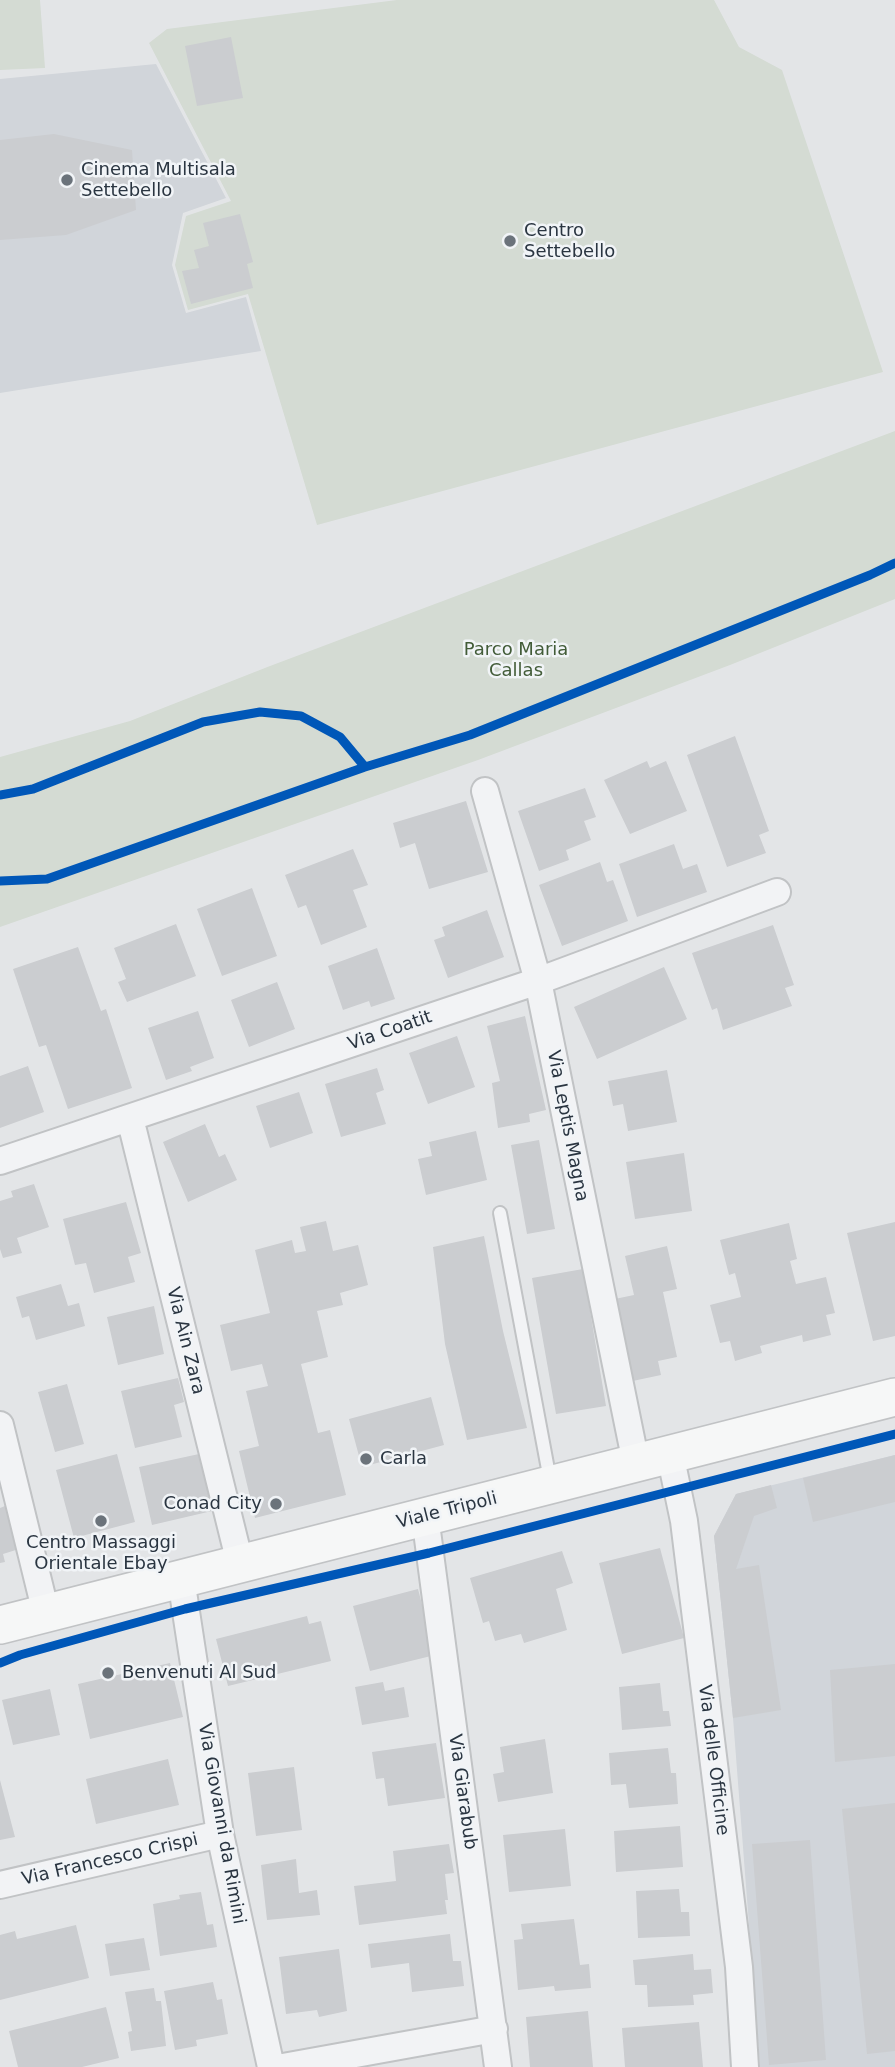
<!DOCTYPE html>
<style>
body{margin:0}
canvas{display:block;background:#e3e5e7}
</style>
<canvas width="895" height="2067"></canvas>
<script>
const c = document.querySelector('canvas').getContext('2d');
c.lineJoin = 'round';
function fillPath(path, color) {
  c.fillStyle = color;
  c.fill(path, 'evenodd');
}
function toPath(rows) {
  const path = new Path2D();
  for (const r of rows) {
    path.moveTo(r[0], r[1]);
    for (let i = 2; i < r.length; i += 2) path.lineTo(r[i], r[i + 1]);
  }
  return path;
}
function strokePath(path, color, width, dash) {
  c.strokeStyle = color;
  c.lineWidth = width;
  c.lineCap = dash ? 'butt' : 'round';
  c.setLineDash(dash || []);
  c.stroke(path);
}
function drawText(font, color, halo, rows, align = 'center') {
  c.font = font + ' "DejaVu Sans",sans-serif';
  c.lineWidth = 5;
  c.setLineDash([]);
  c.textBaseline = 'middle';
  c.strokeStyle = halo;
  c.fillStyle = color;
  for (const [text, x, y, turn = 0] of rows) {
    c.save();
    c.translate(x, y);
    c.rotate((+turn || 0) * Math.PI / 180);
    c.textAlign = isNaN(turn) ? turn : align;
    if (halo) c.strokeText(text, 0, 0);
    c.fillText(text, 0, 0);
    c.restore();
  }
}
const built = toPath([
 [156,64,226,198,183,213,172,265,186,313,246,297,261,351,0,393,0,79],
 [895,1455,895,2067,760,2067,733,1718,714,1536,736,1494]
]);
const green = toPath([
 [0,0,40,0,45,68,0,70],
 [397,0,714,0,739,47,782,70,883,372,317,525,248,294,188,310,175,265,186,216,231,201,149,43,167,29],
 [895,431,895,599,730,665,478,760,0,927,0,757,130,721,270,666]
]);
const building = toPath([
 [231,37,243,98,197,106,185,46],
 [54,134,132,150,136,210,66,235,0,240,0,140],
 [240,214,253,262,247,264,253,288,191,304,182,271,199,268,194,250,209,246,203,223],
 [735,736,769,831,759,835,766,853,727,867,687,755],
 [647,761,650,768,666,761,687,811,630,834,604,780],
 [585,788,596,817,584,821,591,840,566,850,569,860,539,871,518,811],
 [466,801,488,872,429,889,415,843,400,848,393,823],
 [674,844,683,869,697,864,707,892,637,917,619,864],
 [353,849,368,885,353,890,367,927,321,945,306,905,298,908,285,875],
 [600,862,607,882,613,880,628,921,562,946,539,885],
 [252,888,277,956,222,976,197,909],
 [487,910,504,957,448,978,434,940,445,936,442,927],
 [176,924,196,976,127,1002,118,982,126,979,114,948],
 [773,925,794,985,785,988,792,1006,723,1030,717,1008,712,1010,692,953],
 [78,947,101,1011,106,1009,132,1088,68,1109,46,1045,39,1047,13,969],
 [377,948,395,999,371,1007,369,1001,343,1010,328,966],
 [664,967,687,1019,597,1059,574,1007],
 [277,982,295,1029,249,1047,231,1000],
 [198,1011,214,1058,190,1067,192,1071,166,1080,148,1028],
 [525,1016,546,1110,529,1114,530,1122,498,1128,492,1083,500,1081,487,1026],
 [457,1036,475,1087,428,1104,409,1053],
 [28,1066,44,1112,0,1128,0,1076],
 [377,1068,384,1090,376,1093,386,1124,341,1137,325,1084],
 [667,1070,677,1122,628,1131,623,1104,613,1106,608,1081],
 [299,1092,313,1133,270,1148,256,1106],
 [205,1124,219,1157,225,1154,237,1180,188,1202,163,1142],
 [476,1131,487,1180,426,1195,418,1159,432,1156,429,1142],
 [539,1140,555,1229,527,1234,511,1145],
 [684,1153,692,1211,635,1219,626,1162],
 [34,1184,49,1227,17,1238,22,1253,3,1258,0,1249,0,1201,13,1197,11,1191],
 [126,1202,141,1253,128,1257,135,1282,94,1293,86,1263,75,1265,63,1219],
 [326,1221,333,1251,358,1245,368,1285,340,1293,343,1305,317,1311,328,1357,301,1364,318,1433,330,1430,346,1495,255,1518,239,1451,259,1446,246,1391,268,1386,262,1364,231,1371,220,1325,270,1313,255,1250,292,1240,295,1253,306,1251,300,1227],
 [895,1222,895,1336,873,1341,847,1233],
 [789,1223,797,1259,790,1261,796,1284,826,1277,835,1313,826,1315,831,1335,803,1342,802,1335,760,1346,762,1353,735,1361,730,1341,720,1343,710,1305,741,1297,735,1273,729,1275,720,1240],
 [484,1236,503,1331,527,1428,467,1440,445,1344,433,1247],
 [667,1246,677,1289,663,1292,677,1357,658,1361,661,1375,628,1382,610,1300,634,1295,625,1256],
 [583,1269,606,1406,556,1414,532,1278],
 [61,1284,68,1306,79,1303,85,1326,36,1340,29,1316,22,1318,16,1297],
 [154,1306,164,1354,118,1365,107,1317],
 [178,1378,184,1402,174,1405,182,1437,135,1448,121,1391],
 [67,1384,84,1444,55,1452,38,1392],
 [431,1397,444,1445,362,1467,349,1419],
 [117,1454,135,1522,74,1538,56,1470],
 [199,1454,212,1511,152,1525,139,1467],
 [895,1455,895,1502,813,1522,803,1478],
 [771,1485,777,1508,754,1516,736,1569,759,1565,781,1710,733,1718,714,1536,736,1494],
 [5,1506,19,1549,3,1554,5,1562,0,1563,0,1508],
 [660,1548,684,1638,622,1654,599,1563],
 [562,1551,573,1583,556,1589,567,1630,524,1643,521,1634,495,1641,489,1621,483,1623,470,1578],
 [418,1589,435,1655,370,1671,353,1606],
 [307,1616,309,1624,321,1621,331,1661,228,1686,216,1639],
 [170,1663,183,1717,90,1739,78,1684],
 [895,1664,895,1756,835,1762,830,1670],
 [383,1682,385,1691,404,1687,409,1717,362,1725,355,1687],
 [660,1683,663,1711,669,1711,671,1726,622,1730,619,1687],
 [50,1689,60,1735,13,1745,2,1700],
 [545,1739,553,1793,498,1802,493,1774,504,1772,500,1747],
 [436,1743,445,1798,388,1806,384,1778,376,1779,372,1752],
 [668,1748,671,1773,676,1773,678,1804,629,1808,626,1784,611,1785,609,1753],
 [168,1759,179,1805,96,1824,86,1779],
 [294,1767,302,1830,256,1836,248,1773],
 [0,1780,15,1837,0,1840],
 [895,1803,895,2051,867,2054,842,1809],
 [680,1826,683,1867,616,1872,614,1831],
 [565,1829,571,1886,509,1892,503,1835],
 [810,1840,826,2060,769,2065,752,1844],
 [449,1844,454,1873,445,1874,448,1900,445,1900,447,1914,359,1925,354,1886,396,1881,393,1851],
 [296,1859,299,1893,317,1890,320,1915,267,1920,261,1865],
 [679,1889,681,1912,689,1912,690,1936,638,1938,636,1891],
 [201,1892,207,1925,213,1924,217,1947,160,1956,153,1904,180,1899,179,1895],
 [574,1919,580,1965,589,1964,591,1988,555,1991,554,1986,518,1990,514,1940,523,1939,521,1924],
 [76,1925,89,1978,0,2000,0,1935,15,1931,17,1939],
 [450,1934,453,1961,461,1961,464,1986,412,1992,409,1963,371,1968,368,1944],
 [144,1938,150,1970,110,1976,105,1944],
 [339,1949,347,2011,319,2017,317,2010,286,2014,279,1957],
 [693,1954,694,1970,711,1969,713,1993,693,1995,694,2005,648,2007,647,1985,635,1985,633,1960],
 [213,1982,217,2000,222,1999,228,2034,196,2040,197,2046,175,2050,164,1991],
 [154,1988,156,2001,161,2001,166,2046,131,2051,128,2032,132,2031,125,1992],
 [106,2007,119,2058,82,2067,18,2067,9,2031],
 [588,2011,593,2067,530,2067,526,2017],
 [699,2022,703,2067,625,2067,622,2028]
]);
const lane = toPath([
 [500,1213,550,1480]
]);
const street = toPath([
 [485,791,538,981,636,1463],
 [130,1118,240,1563],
 [0,1161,538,981,777,892],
 [0,1425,46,1613],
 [670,1454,684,1521,739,1967,745,2067],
 [425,1516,498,2067],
 [181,1579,220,1834,271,2067],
 [0,1885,220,1834],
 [283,2067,494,2029]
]);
const secondary = toPath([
 [0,1625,895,1397]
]);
const cycleway = toPath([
 [0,795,33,789,203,722,260,712,301,716,340,737,365,767],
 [0,881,47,879,365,767,470,735,870,575,895,563],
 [0,1663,20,1655,185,1609,429,1553,895,1434]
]);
const markers = [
 [67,180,7,"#6b737b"],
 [510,241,7,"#6b737b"],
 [366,1459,7,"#6b737b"],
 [276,1504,7,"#6b737b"],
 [101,1521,7,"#6b737b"],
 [108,1673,7,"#6b737b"]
];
const poiNames = [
 ["Cinema Multisala",81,170],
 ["Settebello",81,191],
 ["Centro",524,231],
 ["Settebello",524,252],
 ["Carla",380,1459],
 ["Conad City",262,1504,"right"],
 ["Centro Massaggi",101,1543,"center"],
 ["Orientale Ebay",101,1564,"center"],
 ["Benvenuti Al Sud",122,1673]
];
const parkNames = [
 ["Parco Maria",516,650],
 ["Callas",516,671]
];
const streetNames = [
 ["Via Coatit",390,1031,-19],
 ["Via Leptis Magna",567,1126,79],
 ["Via Ain Zara",185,1341,76],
 ["Viale Tripoli",447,1511,-14],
 ["Via delle Officine",713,1760,83],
 ["Via Giarabub",462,1792,82],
 ["Via Giovanni da Rimini",221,1824,80],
 ["Via Francesco Crispi",110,1860,-13]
];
fillPath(built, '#d1d5da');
fillPath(green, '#d4dbd3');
fillPath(building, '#cbcdd0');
strokePath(lane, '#c1c3c5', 16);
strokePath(street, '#c1c3c5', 30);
strokePath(secondary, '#c1c3c5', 40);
strokePath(lane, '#f2f3f5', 12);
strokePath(street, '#f2f3f5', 26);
strokePath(secondary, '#f6f7f7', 37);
strokePath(cycleway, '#0057b8', 9);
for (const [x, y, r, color] of markers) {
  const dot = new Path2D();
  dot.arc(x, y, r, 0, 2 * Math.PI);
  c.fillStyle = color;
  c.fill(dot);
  strokePath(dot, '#f1f4f7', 2.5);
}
drawText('18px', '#2a3541', '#f1f4f7', poiNames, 'left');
drawText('18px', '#425c38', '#f1f4f7', parkNames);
drawText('18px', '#2a3541', '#f1f4f7', streetNames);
</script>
